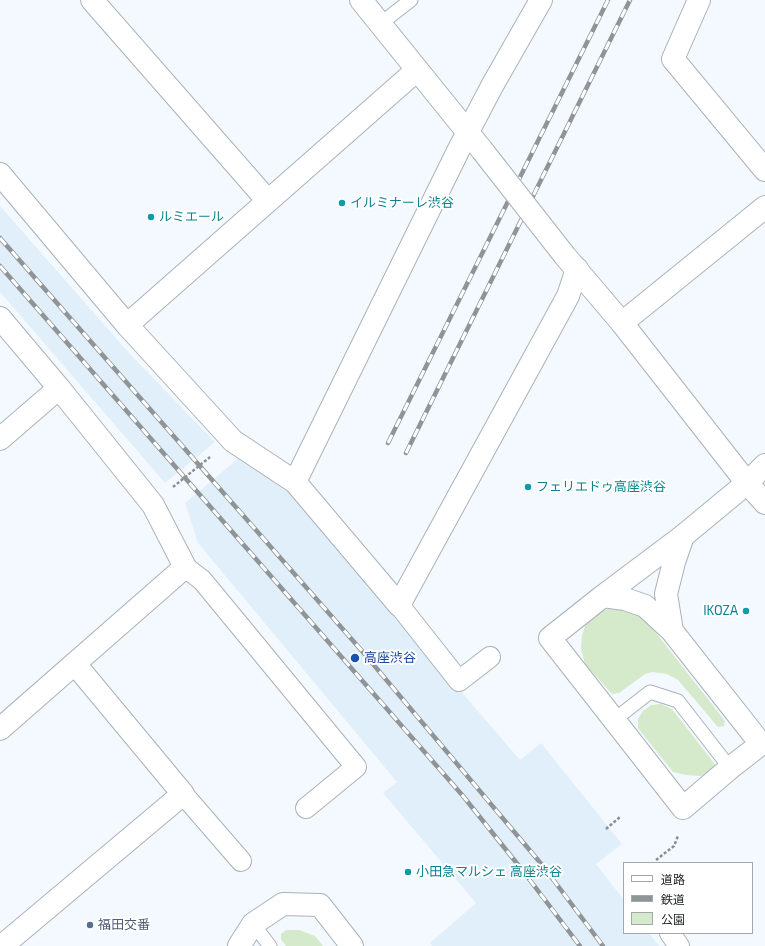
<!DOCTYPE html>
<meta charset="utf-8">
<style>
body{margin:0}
#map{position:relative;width:765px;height:946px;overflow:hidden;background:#f3f9fe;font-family:"Exo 2","Noto Sans JP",sans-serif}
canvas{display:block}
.legend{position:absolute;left:623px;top:862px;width:130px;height:72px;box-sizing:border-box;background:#fff;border:1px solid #a6a7a8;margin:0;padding:5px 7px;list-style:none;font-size:12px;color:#212426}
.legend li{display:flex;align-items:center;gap:8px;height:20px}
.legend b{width:20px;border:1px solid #a6a7a8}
</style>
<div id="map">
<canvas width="765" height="946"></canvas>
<ul class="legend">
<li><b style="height:5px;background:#fff"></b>道路</li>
<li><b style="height:5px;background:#8f9497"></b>鉄道</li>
<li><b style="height:11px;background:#d4eaca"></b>公園</li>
</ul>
</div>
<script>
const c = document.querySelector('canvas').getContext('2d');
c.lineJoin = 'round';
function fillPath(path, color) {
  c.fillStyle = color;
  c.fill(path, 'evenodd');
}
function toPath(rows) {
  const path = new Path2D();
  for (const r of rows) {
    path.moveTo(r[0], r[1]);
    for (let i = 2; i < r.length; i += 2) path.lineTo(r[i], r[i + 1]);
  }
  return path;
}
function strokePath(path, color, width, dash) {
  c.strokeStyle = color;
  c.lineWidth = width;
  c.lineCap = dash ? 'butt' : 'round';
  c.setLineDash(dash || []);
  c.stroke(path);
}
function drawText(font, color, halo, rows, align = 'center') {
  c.font = font + ' "Exo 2","Noto Sans JP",sans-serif';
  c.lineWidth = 4;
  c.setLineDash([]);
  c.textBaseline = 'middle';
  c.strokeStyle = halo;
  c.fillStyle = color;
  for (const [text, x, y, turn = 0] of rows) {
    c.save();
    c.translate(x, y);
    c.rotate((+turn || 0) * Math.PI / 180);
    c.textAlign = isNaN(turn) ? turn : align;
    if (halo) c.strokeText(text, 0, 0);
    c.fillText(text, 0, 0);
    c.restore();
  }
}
const built = toPath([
 [0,206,130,354,215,442,165,483,0,292],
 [239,458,291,494,520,760,541,743,622,844,596,864,624,900,624,933,649,933,659,946,432,946,430,943,476,903,383,793,397,782,198,543,185,503]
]);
const green = toPath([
 [614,607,630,609,646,620,725,721,724,726,718,727,678,680,667,674,652,672,645,674,619,693,612,694,585,664,581,649,582,635,586,624,593,616,605,610],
 [661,704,672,709,717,767,701,776,686,775,673,772,638,728,638,719,643,711,651,705],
 [286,930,299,930,315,936,323,946,286,946,281,939,281,934]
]);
const path = toPath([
 [173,487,210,457],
 [606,829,620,817],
 [656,860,674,846,678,836]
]);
const service = toPath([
 [380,24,411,0],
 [614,720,650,692,678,701,730,768],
 [253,924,270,946]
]);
const pedestrian = toPath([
 [185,567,202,580,356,767,306,808],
 [399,605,459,681,490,657],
 [183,794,241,861],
 [670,933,679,946]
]);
const minor = toPath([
 [92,0,268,201],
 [699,0,673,59,765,170],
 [0,174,127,325,233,441,295,482,399,605,568,296,577,269],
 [0,318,59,388,153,505,185,567,0,729],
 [622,323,765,207],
 [127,325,417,70],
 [0,439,59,388],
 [295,482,459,149,492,86,541,0],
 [683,536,674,562,666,594,672,631,761,744,730,768,683,808,550,638,603,596,683,536],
 [603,596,625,599,645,606,672,631],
 [2,946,183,794,75,664],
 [239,946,253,924,283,904,320,905,352,946]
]);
const tertiary = toPath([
 [361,0,482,150],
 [565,256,622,323,747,483,765,503],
 [683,536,747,483,765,465]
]);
const rail = toPath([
 [0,238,362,651,543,866,603,946],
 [0,266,463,796,523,871,580,946],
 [388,443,608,0],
 [406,453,630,0]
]);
const tertiaryBridge = toPath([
 [482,150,565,256]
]);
const markers = [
 [342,203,4,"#0f9aa8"],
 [151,217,4,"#0f9aa8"],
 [528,487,4,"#0f9aa8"],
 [746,611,4,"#0f9aa8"],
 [355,658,5,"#1a4fb4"],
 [408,872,4,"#0f9aa8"],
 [90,925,4,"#5c6f8a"]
];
const cultureNames = [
 ["イルミナーレ渋谷",350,203],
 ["ルミエール",159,217],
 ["フェリエドゥ高座渋谷",536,487],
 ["IKOZA",738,611,"right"],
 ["小田急マルシェ 高座渋谷",416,872]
];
const transitNames = [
 ["高座渋谷",364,658]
];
const serviceNames = [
 ["福田交番",98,925]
];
fillPath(built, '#e1effa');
fillPath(green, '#d4eaca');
strokePath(service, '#abb2b7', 15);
strokePath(pedestrian, '#abb2b7', 22);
strokePath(minor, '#abb2b7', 24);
strokePath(tertiary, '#abb2b7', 24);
strokePath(path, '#8b8f93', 2.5, [3, 2]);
strokePath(service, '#fff', 13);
strokePath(pedestrian, '#fff', 20);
strokePath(minor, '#fff', 22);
strokePath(tertiary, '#fff', 22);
strokePath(rail, '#8f9497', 4.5);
strokePath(rail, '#fff', 3, [9]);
strokePath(tertiaryBridge, '#abb2b7', 24, []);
strokePath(tertiaryBridge, '#fff', 22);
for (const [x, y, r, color] of markers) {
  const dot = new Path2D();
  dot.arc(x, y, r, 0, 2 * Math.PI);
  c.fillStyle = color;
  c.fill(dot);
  strokePath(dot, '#fff', 1.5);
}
drawText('13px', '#0d838f', '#fff', cultureNames, 'left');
drawText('13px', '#164399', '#fff', transitNames, 'left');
drawText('13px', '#4e5e75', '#fff', serviceNames, 'left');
</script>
